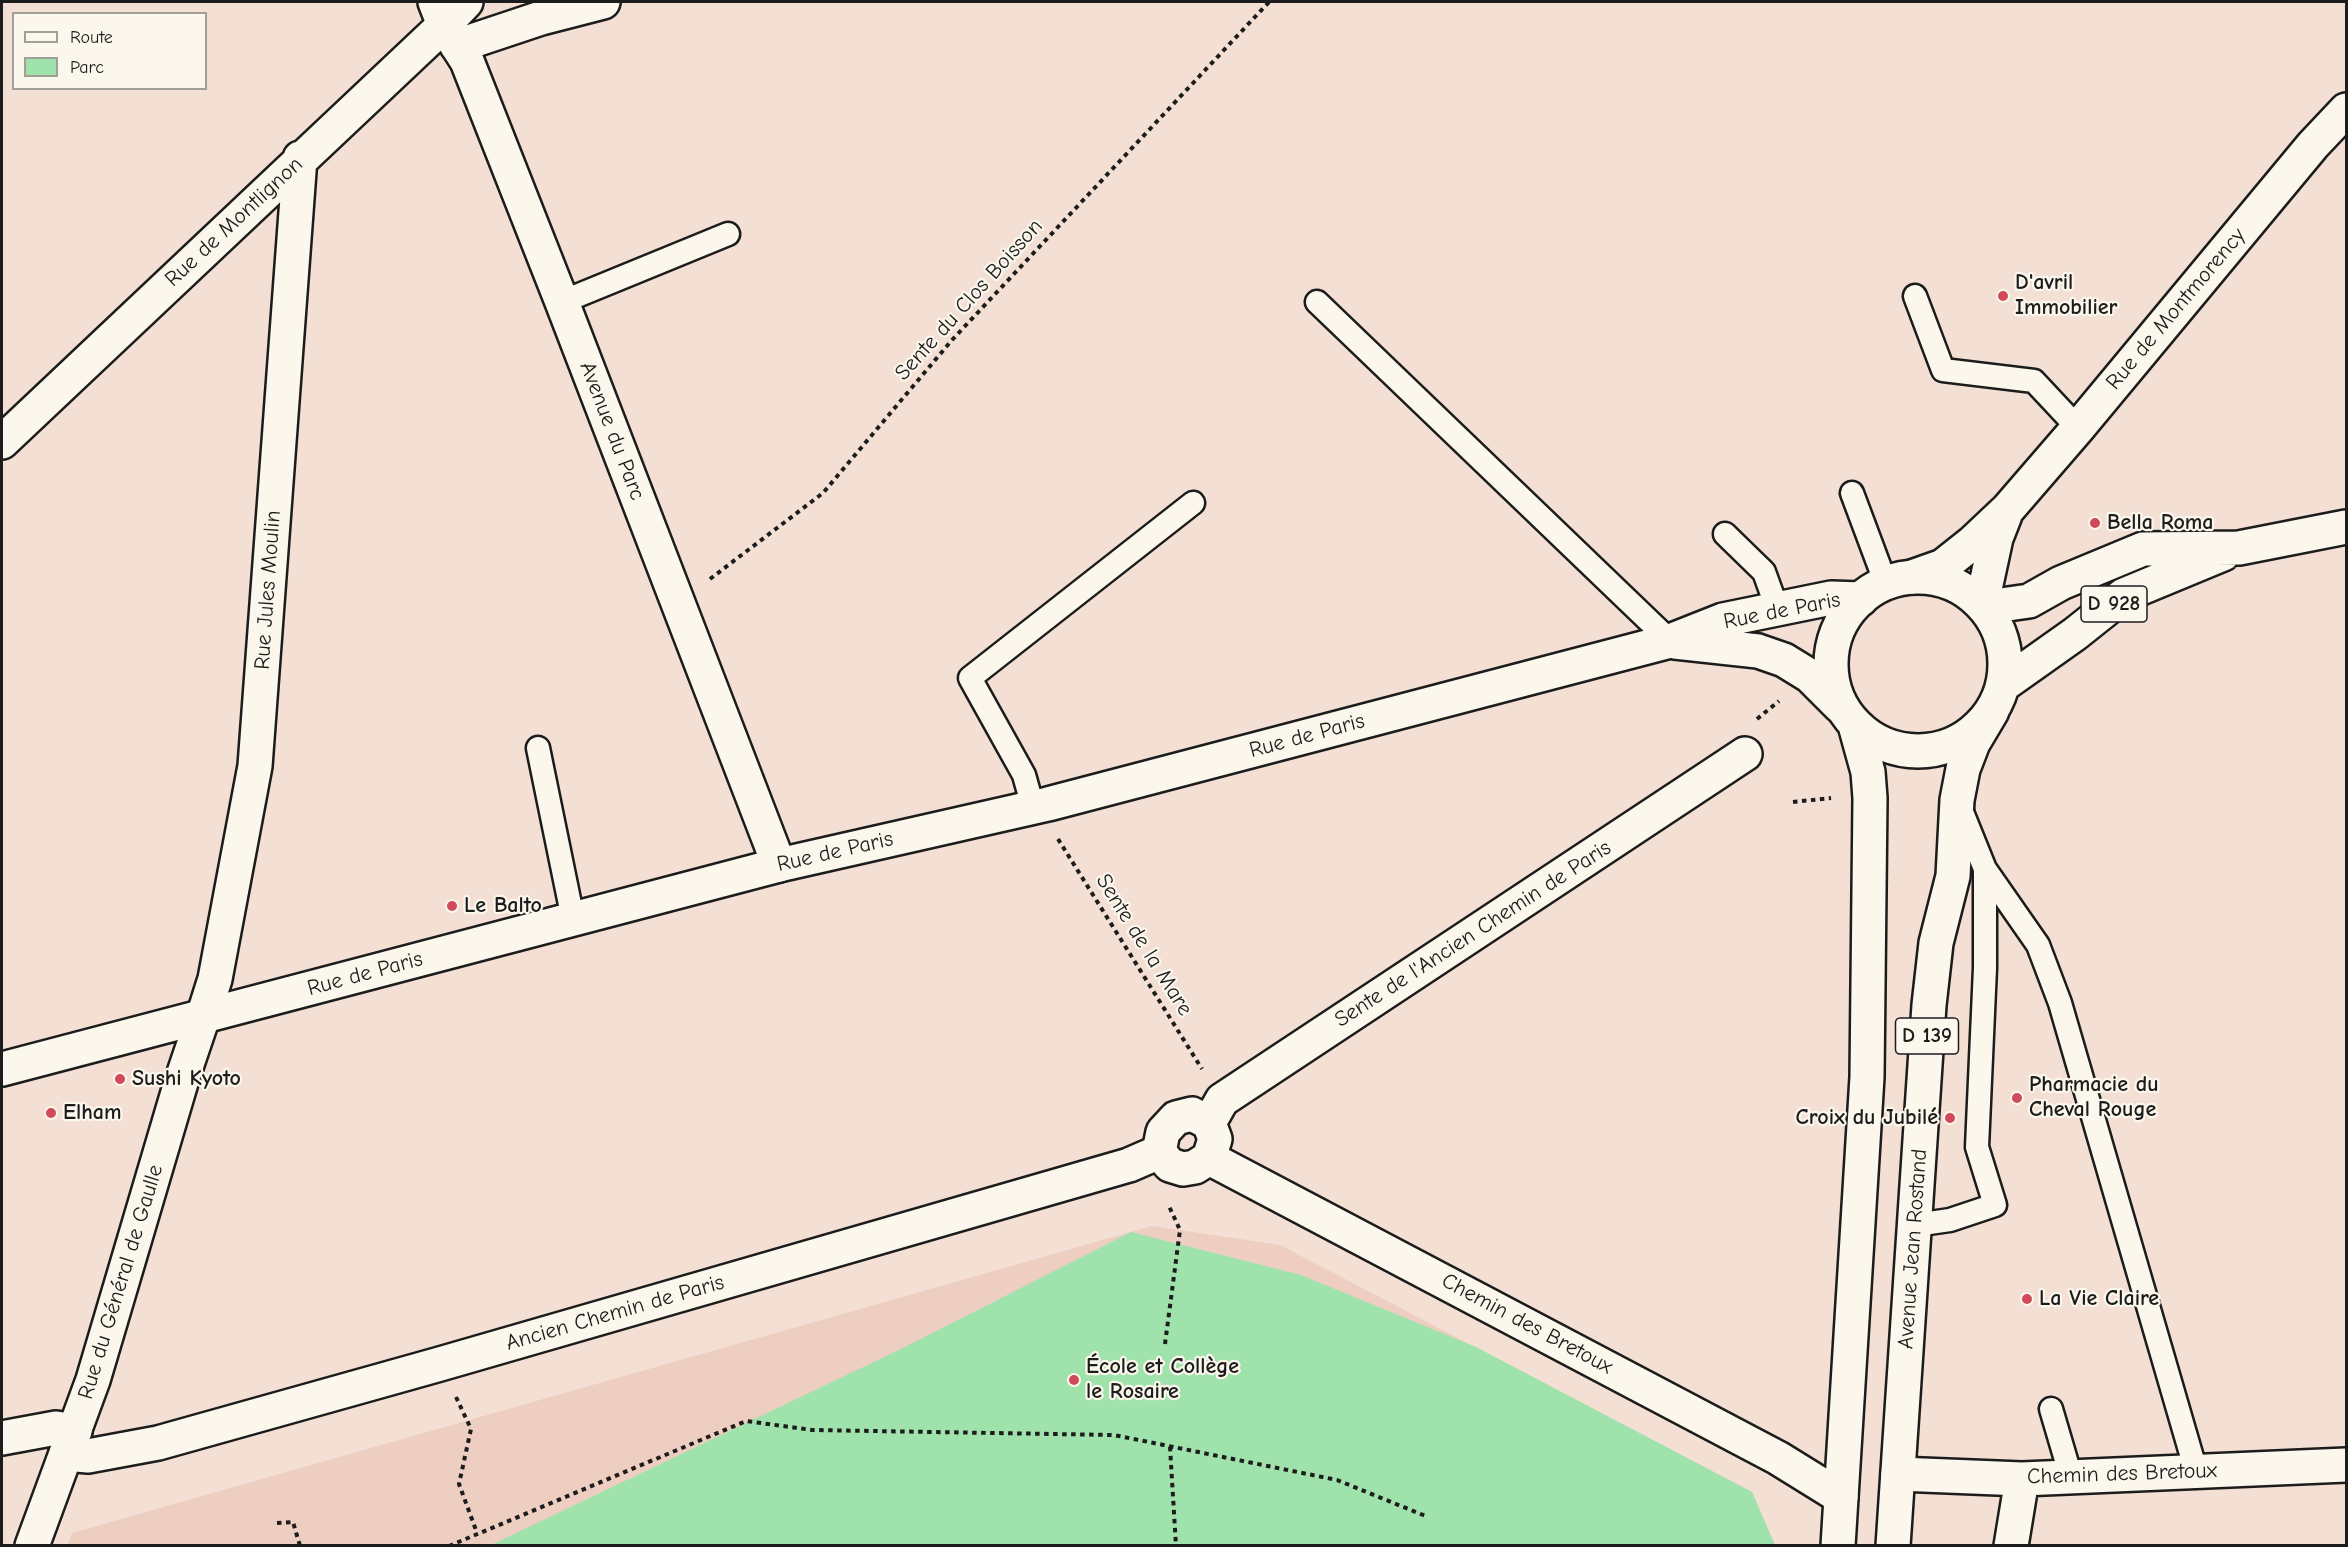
<!DOCTYPE html>
<meta charset="utf-8">
<style>
body{margin:0}
#map{position:relative;width:2348px;height:1547px;overflow:hidden;background:#f3dfd3;font-family:"Comic Neue",sans-serif}
canvas{display:block}
.frame{position:absolute;inset:0;border:3px solid #1c1c1c;pointer-events:none}
.legend{position:absolute;left:12px;top:12px;width:195px;height:78px;box-sizing:border-box;background:#fbf7ec;border:2px solid #a29f99;margin:0;padding:8px 10px;list-style:none;font-size:18px;color:#1c1c1c}
.legend li{display:flex;align-items:center;gap:12px;height:30px}
.legend b{width:30px;border:2px solid #a29f99}
</style>
<div id="map">
<canvas width="2348" height="1547"></canvas>
<div class="frame"></div>
<ul class="legend">
<li><b style="height:8px;background:#fbf7ec"></b>Route</li>
<li><b style="height:16px;background:#a0e2ac"></b>Parc</li>
</ul>
</div>
<script>
const c = document.querySelector('canvas').getContext('2d');
c.lineJoin = 'round';
function fillPath(path, color) {
  c.fillStyle = color;
  c.fill(path, 'evenodd');
}
function toPath(rows) {
  const path = new Path2D();
  for (const r of rows) {
    if (r.length === 3) {
      path.moveTo(r[0] + r[2], r[1]);
      path.arc(r[0], r[1], r[2], 0, 2 * Math.PI);
      continue;
    }
    path.moveTo(r[0], r[1]);
    for (let i = 2; i < r.length; i += 2) path.lineTo(r[i], r[i + 1]);
  }
  return path;
}
function strokePath(path, color, width, dash) {
  c.strokeStyle = color;
  c.lineWidth = width;
  c.lineCap = dash ? 'butt' : 'round';
  c.setLineDash(dash || []);
  c.stroke(path);
}
function drawText(font, color, halo, rows, align = 'center') {
  c.font = font + ' "Comic Neue",sans-serif';
  c.lineWidth = 4.5;
  c.setLineDash([]);
  c.textBaseline = 'middle';
  c.strokeStyle = halo;
  c.fillStyle = color;
  for (const [text, x, y, turn = 0] of rows) {
    c.save();
    c.translate(x, y);
    c.rotate((+turn || 0) * Math.PI / 180);
    c.textAlign = isNaN(turn) ? turn : align;
    if (halo) c.strokeText(text, 0, 0);
    c.fillText(text, 0, 0);
    c.restore();
  }
}
const built = toPath([
 [1152,1226,1280,1245,1752,1492,1775,1545,67,1546,72,1533]
]);
const green = toPath([
 [1131,1232,1301,1275,1476,1347,1752,1492,1775,1545,491,1545,901,1349]
]);
const path = toPath([
 [710,579,823,493,952,340,1269,2],
 [1757,719,1779,701],
 [1793,802,1831,798],
 [1058,839,1202,1069],
 [1165,1344,1180,1230,1168,1204],
 [456,1397,471,1429,459,1484,477,1533],
 [1170,1447,1176,1546],
 [277,1523,293,1522,300,1546],
 [449,1546,746,1421,812,1430,1114,1435,1337,1480,1428,1517]
]);
const service = toPath([
 [1915,296,1943,370,2034,381,2078,428],
 [562,302,728,234],
 [1317,302,1670,641],
 [1852,493,1886,584],
 [1725,534,1764,572,1777,608],
 [538,748,573,919],
 [1033,807,1024,775,970,678,1193,503],
 [1960,807,1985,869,2038,945,2060,1003,2196,1471],
 [1915,1225,1950,1220,1995,1205,1977,1147,1985,968,1985,869],
 [2051,1409,2071,1477]
]);
const minor = toPath([
 [435,2,444,25,467,61,562,302,779,865],
 [457,46,541,18,603,2],
 [2,442,444,25,466,2],
 [203,1017,215,979,255,766,300,158],
 [1192,1114,1209,1123,1215,1139,1209,1158,1195,1167,1183,1169,1170,1165,1159,1152,1163,1132,1176,1118,1192,1114],
 [1209,1123,1222,1100,1745,754],
 [1209,1158,1778,1458,1841,1497],
 [2,1438,56,1428,75,1431],
 [66,1454,88,1456,158,1443,440,1364,1129,1165,1159,1152],
 [1898,1474,2022,1479,2346,1465],
 [2011,1546,2022,1479]
]);
const tertiary = toPath([
 [1912,577,1943,566,1972,543,2008,509,2078,428,2313,145,2346,110],
 [1982,603,1996,538,2005,515],
 [1675,642,1758,651,1784,660,1810,676,1840,706],
 [2,1069,779,865,1048,804,1670,641,1723,620,1831,598,1861,599],
 [32,1546,93,1380,182,1079,203,1017]
]);
const primary = toPath([
 [1918,664,87],
 [1987,607,2029,601,2061,583,2143,549,2239,548,2346,527],
 [2003,685,2075,634,2124,595,2223,554],
 [1838,1546,1867,1077,1870,798,1868,772,1855,725],
 [1893,1546,1929,1005,1936,943,1953,876,1957,800,1963,769,1973,743,1992,711]
]);
const markers = [
 [2003,296,6,"#d1495b"],
 [2095,523,6,"#d1495b"],
 [452,906,6,"#d1495b"],
 [120,1079,6,"#d1495b"],
 [2017,1098,6,"#d1495b"],
 [51,1113,6,"#d1495b"],
 [1950,1118,6,"#d1495b"],
 [2027,1299,6,"#d1495b"],
 [1074,1380,6,"#d1495b"]
];
const shields = [
 [2114,604,66],
 [1927,1036,63]
];
const shieldNames = [
 ["D 928",2114,604],
 ["D 139",1927,1036]
];
const streetNames = [
 ["Rue de Montlignon",234,222,-43],
 ["Sente du Clos Boisson",969,300,-48],
 ["Rue de Montmorency",2176,309,-50],
 ["Avenue du Parc",612,431,69],
 ["Rue Jules Moulin",268,590,-86],
 ["Rue de Paris",1782,611,-11],
 ["Rue de Paris",1307,736,-15],
 ["Rue de Paris",835,852,-13],
 ["Sente de l'Ancien Chemin de Paris",1473,934,-33],
 ["Sente de la Mare",1144,945,58],
 ["Rue de Paris",365,974,-15],
 ["Avenue Jean Rostand",1913,1249,-86],
 ["Rue du Général de Gaulle",121,1282,-73],
 ["Ancien Chemin de Paris",615,1313,-16],
 ["Chemin des Bretoux",1527,1324,28],
 ["Chemin des Bretoux",2122,1474,-2]
];
const poiNames = [
 ["D'avril",2015,283],
 ["Immobilier",2015,308],
 ["Bella Roma",2107,523],
 ["Le Balto",464,906],
 ["Sushi Kyoto",132,1079],
 ["Pharmacie du",2029,1085],
 ["Cheval Rouge",2029,1110],
 ["Elham",63,1113],
 ["Croix du Jubilé",1938,1118,"right"],
 ["La Vie Claire",2039,1299],
 ["École et Collège",1086,1367],
 ["le Rosaire",1086,1392]
];
fillPath(built, '#edcec1');
fillPath(green, '#a0e2ac');
strokePath(service, '#1c1c1c', 27);
strokePath(minor, '#1c1c1c', 38);
strokePath(tertiary, '#1c1c1c', 38);
strokePath(primary, '#1c1c1c', 38);
strokePath(path, '#1c1c1c', 4, [4.5, 4.5]);
strokePath(service, '#fbf7ec', 22);
strokePath(minor, '#fbf7ec', 33);
strokePath(tertiary, '#fbf7ec', 33);
strokePath(primary, '#fbf7ec', 33);
for (const [x, y, r, color] of markers) {
  const dot = new Path2D();
  dot.arc(x, y, r, 0, 2 * Math.PI);
  c.fillStyle = color;
  c.fill(dot);
  strokePath(dot, '#fbf7ec', 2);
}
for (const [x, y, w] of shields) {
  const box = new Path2D();
  box.roundRect(x - w / 2, y - 18, w, 36, 4.5);
  c.fillStyle = '#fbf7ec';
  c.fill(box);
  strokePath(box, '#1c1c1c', 1.5);
}
drawText('bold 21px', '#1c1c1c', null, shieldNames);
drawText('22px', '#1c1c1c', '#fbf7ec', streetNames);
drawText('bold 22px', '#1c1c1c', '#fbf7ec', poiNames, 'left');
</script>
